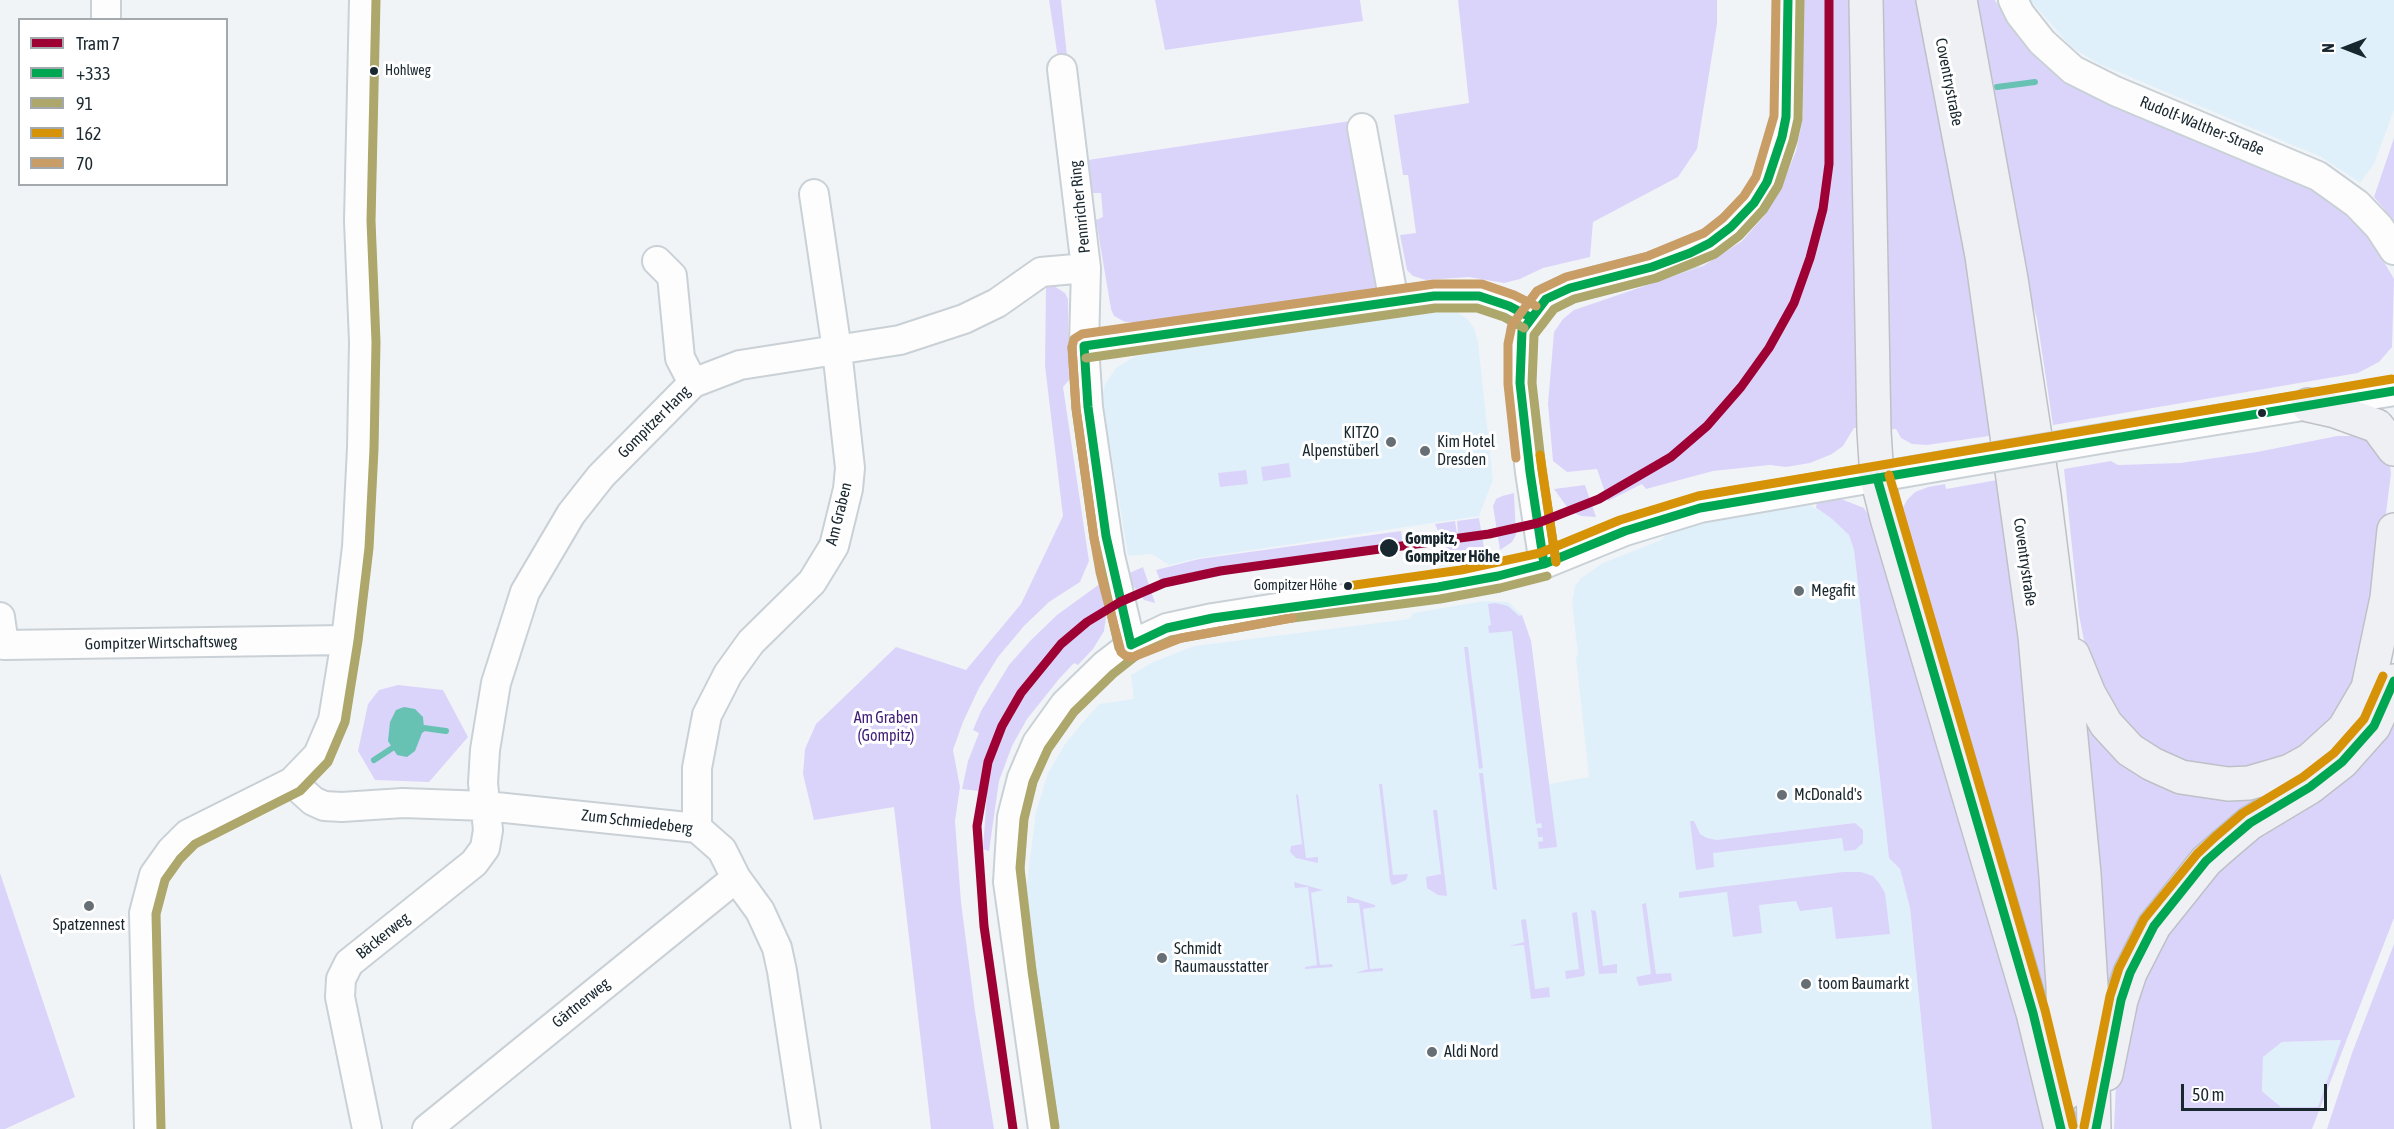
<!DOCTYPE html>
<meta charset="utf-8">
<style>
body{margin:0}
#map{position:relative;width:2394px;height:1129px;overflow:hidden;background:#f1f4f7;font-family:"Asap Condensed",sans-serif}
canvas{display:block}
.legend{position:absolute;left:18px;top:18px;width:210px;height:168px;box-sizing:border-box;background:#fff;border:2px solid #a3a9ac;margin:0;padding:8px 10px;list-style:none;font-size:18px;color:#19272f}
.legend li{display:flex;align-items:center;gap:12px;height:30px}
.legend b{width:30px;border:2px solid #a3a9ac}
.north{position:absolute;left:2316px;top:18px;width:60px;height:60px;-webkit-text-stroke:4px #fff;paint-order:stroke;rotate:270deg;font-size:16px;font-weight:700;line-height:24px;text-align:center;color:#19272f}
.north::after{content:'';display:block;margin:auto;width:21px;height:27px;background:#19272f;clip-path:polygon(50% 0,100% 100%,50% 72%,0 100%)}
.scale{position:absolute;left:2181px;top:1084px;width:146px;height:27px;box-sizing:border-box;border:3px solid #19272f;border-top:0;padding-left:8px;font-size:18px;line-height:21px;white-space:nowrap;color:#19272f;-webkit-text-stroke:4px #fff;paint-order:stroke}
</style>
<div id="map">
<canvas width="2394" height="1129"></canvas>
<ul class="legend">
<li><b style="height:8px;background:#9e0234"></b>Tram 7</li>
<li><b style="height:8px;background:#00a651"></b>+333</li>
<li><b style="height:8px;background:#ada76c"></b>91</li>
<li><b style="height:8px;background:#d69307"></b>162</li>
<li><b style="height:8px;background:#c99d66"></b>70</li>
</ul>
<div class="north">N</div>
<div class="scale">50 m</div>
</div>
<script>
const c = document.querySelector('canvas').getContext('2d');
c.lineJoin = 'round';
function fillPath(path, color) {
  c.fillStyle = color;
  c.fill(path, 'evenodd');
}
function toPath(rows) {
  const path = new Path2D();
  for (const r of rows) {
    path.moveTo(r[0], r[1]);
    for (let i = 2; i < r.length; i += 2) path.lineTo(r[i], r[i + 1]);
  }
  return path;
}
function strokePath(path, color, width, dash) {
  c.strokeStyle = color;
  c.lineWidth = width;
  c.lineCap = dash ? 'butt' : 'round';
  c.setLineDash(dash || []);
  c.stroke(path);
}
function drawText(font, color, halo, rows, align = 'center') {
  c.font = font + ' "Asap Condensed",sans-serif';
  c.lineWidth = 6;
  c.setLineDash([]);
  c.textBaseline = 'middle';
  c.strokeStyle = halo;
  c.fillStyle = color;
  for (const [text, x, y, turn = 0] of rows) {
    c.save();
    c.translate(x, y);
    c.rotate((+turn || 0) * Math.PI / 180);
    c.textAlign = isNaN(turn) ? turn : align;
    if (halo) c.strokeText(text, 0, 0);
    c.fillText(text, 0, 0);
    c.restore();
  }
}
const built = toPath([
 [2030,0,2394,0,2394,110,2374,164,2360,183,2321,157,2099,64,2071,47],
 [1443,310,1457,312,1468,320,1474,328,1478,342,1493,480,1479,516,1199,558,1169,565,1152,554,1128,556,1102,397,1105,384,1116,368,1134,357,1168,349],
 [1810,505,1831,518,1849,535,1854,550,1889,858,1900,869,1910,908,1932,1129,1056,1129,1029,950,1026,891,1036,811,1048,773,1065,744,1083,722,1099,704,1134,699,1131,675,1153,662,1194,646,1409,619,1413,613,1484,601,1508,602,1522,615,1531,641,1549,784,1589,777,1576,658,1578,655,1572,603,1575,586,1581,578,1603,563,1661,540,1668,533,1705,523],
 [2341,1040,2319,1107,2281,1107,2262,1090,2263,1057,2282,1042]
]);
const green = toPath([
 [1049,0,1061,0,1068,65,1059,65],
 [1155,0,1360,0,1363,21,1165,50],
 [1458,0,1717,0,1717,24,1697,149,1678,177,1593,222,1590,257,1543,268,1520,279,1504,283,1469,277,1426,280,1413,276,1407,270,1400,235,1416,233,1408,175,1403,175,1394,115,1469,103],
 [1801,0,1858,0,1863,428,1854,428,1843,446,1832,454,1810,463,1786,467,1770,465,1713,471,1646,489,1642,484,1608,501,1597,469,1567,472,1553,461,1548,404,1554,332,1563,319,1574,310,1703,266,1742,241,1764,216,1779,192,1796,151,1803,116],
 [1874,0,1920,0,1949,149,1996,435,1927,445,1912,444,1901,438,1896,429,1887,430],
 [1970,0,1995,0,2009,25,2029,51,2033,49,2314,188,2339,206,2368,234,2394,279,2392,347,2379,362,2358,373,2053,425,2037,319,2018,258],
 [1357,120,1381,291,1148,323,1125,322,1114,316,1111,309,1096,220,1103,217,1101,193,1091,193,1088,160],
 [2394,138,2394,221,2374,197],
 [1054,286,1065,293,1068,299,1069,380,1063,387,1089,561,1080,582,1049,602,1024,626,998,657,979,688,963,722,953,750,960,787,955,821,961,902,975,1011,994,1129,931,1129,894,807,814,820,803,774,805,749,816,724,896,647,966,670,1021,604,1063,516,1045,366,1046,287],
 [2337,436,2352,436,2365,440,2389,456,2391,474,2367,662,2319,740,2268,768,2183,767,2118,722,2086,651,2079,615,2064,469,2111,461,2118,465,2180,463,2257,452],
 [1289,463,1291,477,1263,481,1261,467],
 [1246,470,1248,484,1220,487,1218,473],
 [2003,479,2030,703,2054,1077,1901,511,1907,500,1915,492,1928,487,1945,484,1946,489],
 [1585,485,1596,517,1581,516,1574,513,1567,507,1554,489],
 [1514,493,1516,535,1512,542,1500,550,1493,506,1496,499,1502,496],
 [1841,499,1864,508,1882,537,2011,966,2043,1129,1932,1129,1910,908,1900,869,1889,858,1854,550,1849,535,1831,518,1816,508,1817,500],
 [1479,518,1485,554,1473,556,1462,556,1452,552,1445,546,1435,524,1455,521,1459,547,1457,521],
 [1401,531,1403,549,1235,573,1163,588,1156,570,1199,559],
 [1143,567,1155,603,1144,600,1125,575],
 [1101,583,1106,617,1104,631,1093,649,1078,665,1074,663,1059,679,1027,719,1012,746,999,781,989,851,983,849,987,792,962,789,968,761,979,733,973,730,981,711,1009,665,1031,640,1057,615],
 [2394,599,2394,647,2380,693,2355,737,2339,756,2316,774,2244,817,2207,850,2175,884,2140,937,2124,972,2107,1024,2102,1023,2078,698,2084,697,2104,730,2126,753,2161,777,2204,789,2227,791,2248,790,2272,785,2294,776,2315,764,2332,750,2359,719,2375,690,2387,646],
 [1495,603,1508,606,1519,616,1522,615,1531,641,1557,847,1539,849,1538,842,1543,841,1543,837,1538,837,1537,828,1542,828,1541,823,1536,824,1512,631,1489,633,1488,626,1491,625,1488,604],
 [1464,647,1468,647,1471,672,1483,768,1479,769],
 [398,685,443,690,468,737,429,782,375,780,358,751,368,704,379,690],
 [2394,709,2394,918,2312,1129,2114,1129,2117,1060,2128,1004,2186,894],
 [2341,1040,2318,1107,2281,1107,2262,1091,2263,1057,2282,1042],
 [1479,773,1483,773,1497,890,1493,889],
 [1379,784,1382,784,1393,875,1408,874,1406,880,1397,884,1392,885,1390,881],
 [1298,794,1306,858,1318,857,1318,863,1296,858,1290,852,1291,846,1302,844,1296,795],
 [1433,810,1437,810,1447,896,1438,895,1427,888,1426,877,1441,874],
 [1690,821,1694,821,1700,834,1707,838,1717,840,1855,823,1863,830,1863,843,1855,850,1844,851,1842,838,1713,853,1714,867,1696,870],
 [1843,872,1861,872,1873,876,1879,883,1885,893,1890,934,1836,939,1832,907,1800,911,1796,901,1759,905,1762,933,1733,937,1727,892,1679,898,1679,892],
 [0,873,75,1097,5,1129,0,1129],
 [1294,882,1323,890,1311,893,1319,958,1320,965,1332,964,1333,967,1305,969,1305,967,1317,965,1308,887,1295,888],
 [1347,896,1375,905,1375,907,1363,909,1370,969,1383,968,1383,971,1355,973,1368,969,1359,903,1347,903],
 [1646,903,1656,974,1671,973,1672,981,1639,986,1636,977,1651,974,1642,904],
 [1591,910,1596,911,1603,966,1617,964,1617,973,1599,974],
 [1577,912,1585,974,1584,976,1566,979,1565,971,1579,969,1572,913],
 [1526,919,1535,989,1549,987,1550,997,1531,999,1524,945,1509,946,1524,942,1521,920],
 [2394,944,2394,1129,2327,1129,2352,1053]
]);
const water = toPath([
 [404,707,415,709,423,717,424,728,415,751,407,757,397,755,388,741,390,722,396,710]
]);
const stream = toPath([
 [1997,87,2035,82],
 [418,732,424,728,446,731],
 [374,760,397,745]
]);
const minor = toPath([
 [106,0,106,20],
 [2013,0,2020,14,2042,42,2073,70,2115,91,2318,176,2357,204,2379,227,2394,250],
 [1062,69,1086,268,1084,346,1088,407,1110,556,1131,645],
 [1362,128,1394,302],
 [657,261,672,276,680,358,693,383],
 [1084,346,1434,296,1479,296,1509,306,1530,317],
 [2106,438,2394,391],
 [1544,564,1530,472,1520,383,1522,331,1546,299,1570,288,1652,267,1690,253,1710,243,1731,227,1754,203,1767,182,1782,137,1786,117,1788,0],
 [0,617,4,645,346,640],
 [292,782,313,801,324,806,342,807,403,803,486,806,697,828,722,850,736,878,760,911,777,948,782,971,806,1129],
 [697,828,697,768,707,715,728,674,751,642,812,582,834,546,848,489,850,468,837,350,814,194],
 [149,1129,144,913,154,875,171,851,188,834,292,782,318,755,333,720,346,640,357,547,362,448,364,342,359,221,364,0],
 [367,1129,340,997,341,979,349,963,474,863,485,848,488,830,483,783,485,750,496,683,525,592,571,514,601,476,693,383,740,365,900,340,964,319,997,303,1041,272,1086,268],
 [427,1129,736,878],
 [1043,1129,1008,882,1012,817,1022,778,1037,743,1065,704,1105,665,1131,645,1167,628,1213,618,1283,607,1438,587,1498,576,1544,564,1625,531,1700,508,1942,466]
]);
const highway = toPath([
 [1866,0,1874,431,1877,478,1887,518,2033,1013,2061,1129],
 [1933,0,1982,256,2035,636,2056,876,2063,985,2066,1093],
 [1960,0,2011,279,2044,495,2060,623,2084,874,2091,986,2094,1129],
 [2308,405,2335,411,2377,426,2394,449],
 [2073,655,2089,694,2106,724,2130,750,2152,764,2181,777,2228,784,2249,783,2290,771,2310,760,2344,729,2368,688,2387,598,2394,530],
 [2106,1074,2121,1000,2130,973,2154,926,2206,861,2223,846,2250,823,2310,787,2342,762,2374,726,2394,681]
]);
const minorBridge = toPath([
 [1942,466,2106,438]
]);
const bus1 = toPath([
 [1084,346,1434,296,1479,296,1509,306,1530,317],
 [1084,346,1088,407,1106,536,1131,645],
 [1877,478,2033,1013,2061,1129],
 [1544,564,1530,472,1520,383,1522,331,1546,299,1570,288,1652,267,1690,253,1710,243,1731,227,1754,203,1767,182,1782,137,1786,117,1788,0],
 [1131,645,1167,628,1213,618,1438,587,1498,576,1544,564,1625,531,1700,508,2394,391],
 [2096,1129,2121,1000,2130,973,2154,926,2206,861,2223,846,2250,823,2310,787,2342,762,2374,726,2394,681]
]);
const bus2 = toPath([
 [1072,347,1076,409,1094,538,1119,648],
 [1086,358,1435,308,1477,308,1504,317,1524,328],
 [1556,562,1542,470,1532,383,1534,335,1554,309,1574,299,1656,278,1715,254,1739,236,1763,210,1778,186,1793,141,1798,119,1800,0],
 [1055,1127,1032,971,1020,868,1024,819,1033,782,1048,749,1074,712,1113,674,1137,655,1171,640,1285,619,1440,599,1500,588,1547,576],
 [161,1129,156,914,165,880,180,859,195,844,300,791,328,762,345,722,358,641,369,548,374,449,376,342,371,221,376,0]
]);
const bus3 = toPath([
 [1540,455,1556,562],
 [1889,475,2045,1010,2073,1126],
 [1348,586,1461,570,1540,553,1620,520,1698,496,2392,379],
 [2084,1127,2110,996,2119,968,2144,919,2197,854,2215,837,2243,813,2303,777,2334,753,2364,719,2383,676]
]);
const bus4 = toPath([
 [1516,458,1508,384,1508,344,1512,325,1537,291,1566,277,1648,256,1704,233,1723,218,1744,196,1756,177,1774,116,1776,0],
 [1292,618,1181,638,1133,657,1126,656,1121,652,1100,572,1094,538,1076,408,1072,347,1074,339,1082,334,1434,284,1482,284,1514,295,1536,306]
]);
const tram1 = toPath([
 [1013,1129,984,926,977,826,988,762,1002,726,1021,693,1061,644,1087,622,1120,602,1164,583,1220,571,1489,534,1538,523,1599,499,1671,457,1707,426,1741,387,1769,348,1794,303,1810,258,1823,209,1829,164,1829,0]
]);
const markers = [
 [374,71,5,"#19272f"],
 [2262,413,5,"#19272f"],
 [1391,442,6,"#656f75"],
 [1425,451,6,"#656f75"],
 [1389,548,10,"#19272f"],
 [1348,586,5,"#19272f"],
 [1799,591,6,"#656f75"],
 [1782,795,6,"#656f75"],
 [89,906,6,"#656f75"],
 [1162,958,6,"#656f75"],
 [1806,984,6,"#656f75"],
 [1432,1052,6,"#656f75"]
];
const busNames = [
 ["Hohlweg",385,71],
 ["Gompitzer Höhe",1337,586,"right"]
];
const streetNames = [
 ["Coventrystraße",1949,82,79],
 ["Rudolf-Walther-Straße",2202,126,22],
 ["Pennricher Ring",1080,207,-96],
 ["Gompitzer Hang",654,422,-45],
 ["Am Graben",839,514,-76],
 ["Coventrystraße",2025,562,82],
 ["Gompitzer Wirtschaftsweg",161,643,-1],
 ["Zum Schmiedeberg",637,822,7],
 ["Bäckerweg",383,936,-39],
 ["Gärtnerweg",581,1003,-39]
];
const poiNames = [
 ["KITZO",1379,433,"right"],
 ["Alpenstüberl",1379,451,"right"],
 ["Kim Hotel",1437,442],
 ["Dresden",1437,460],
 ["Megafit",1811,591],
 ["McDonald's",1794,795],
 ["Spatzennest",89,925,"center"],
 ["Schmidt",1174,949],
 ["Raumausstatter",1174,967],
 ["toom Baumarkt",1818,984],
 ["Aldi Nord",1444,1052]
];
const stopNames = [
 ["Gompitz,",1405,539],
 ["Gompitzer Höhe",1405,557]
];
const parkNames = [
 ["Am Graben",886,718],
 ["(Gompitz)",886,736]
];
fillPath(built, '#e0f0fa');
fillPath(green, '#dbd4fa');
fillPath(water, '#68c2b3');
strokePath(stream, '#68c2b3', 6);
strokePath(minor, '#c9d1d6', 32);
strokePath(highway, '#bdc1c7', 36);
strokePath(minor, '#fdfdfe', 28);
strokePath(highway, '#eef0f4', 33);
strokePath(minorBridge, '#c9d1d6', 32, []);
strokePath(minorBridge, '#fdfdfe', 28);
strokePath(bus1, '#00a651', 9);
strokePath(bus2, '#ada76c', 9);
strokePath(bus3, '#d69307', 9);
strokePath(bus4, '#c99d66', 9);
strokePath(tram1, '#9e0234', 9);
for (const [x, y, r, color] of markers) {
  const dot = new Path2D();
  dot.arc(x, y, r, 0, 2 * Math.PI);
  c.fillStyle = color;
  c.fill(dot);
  strokePath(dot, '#fff', 2);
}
drawText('14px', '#19272f', '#fff', busNames, 'left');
drawText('16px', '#19272f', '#fff', streetNames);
drawText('16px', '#19272f', '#fff', poiNames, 'left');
drawText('bold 16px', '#19272f', '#fff', stopNames, 'left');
drawText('16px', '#3f1e78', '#fff', parkNames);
</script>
